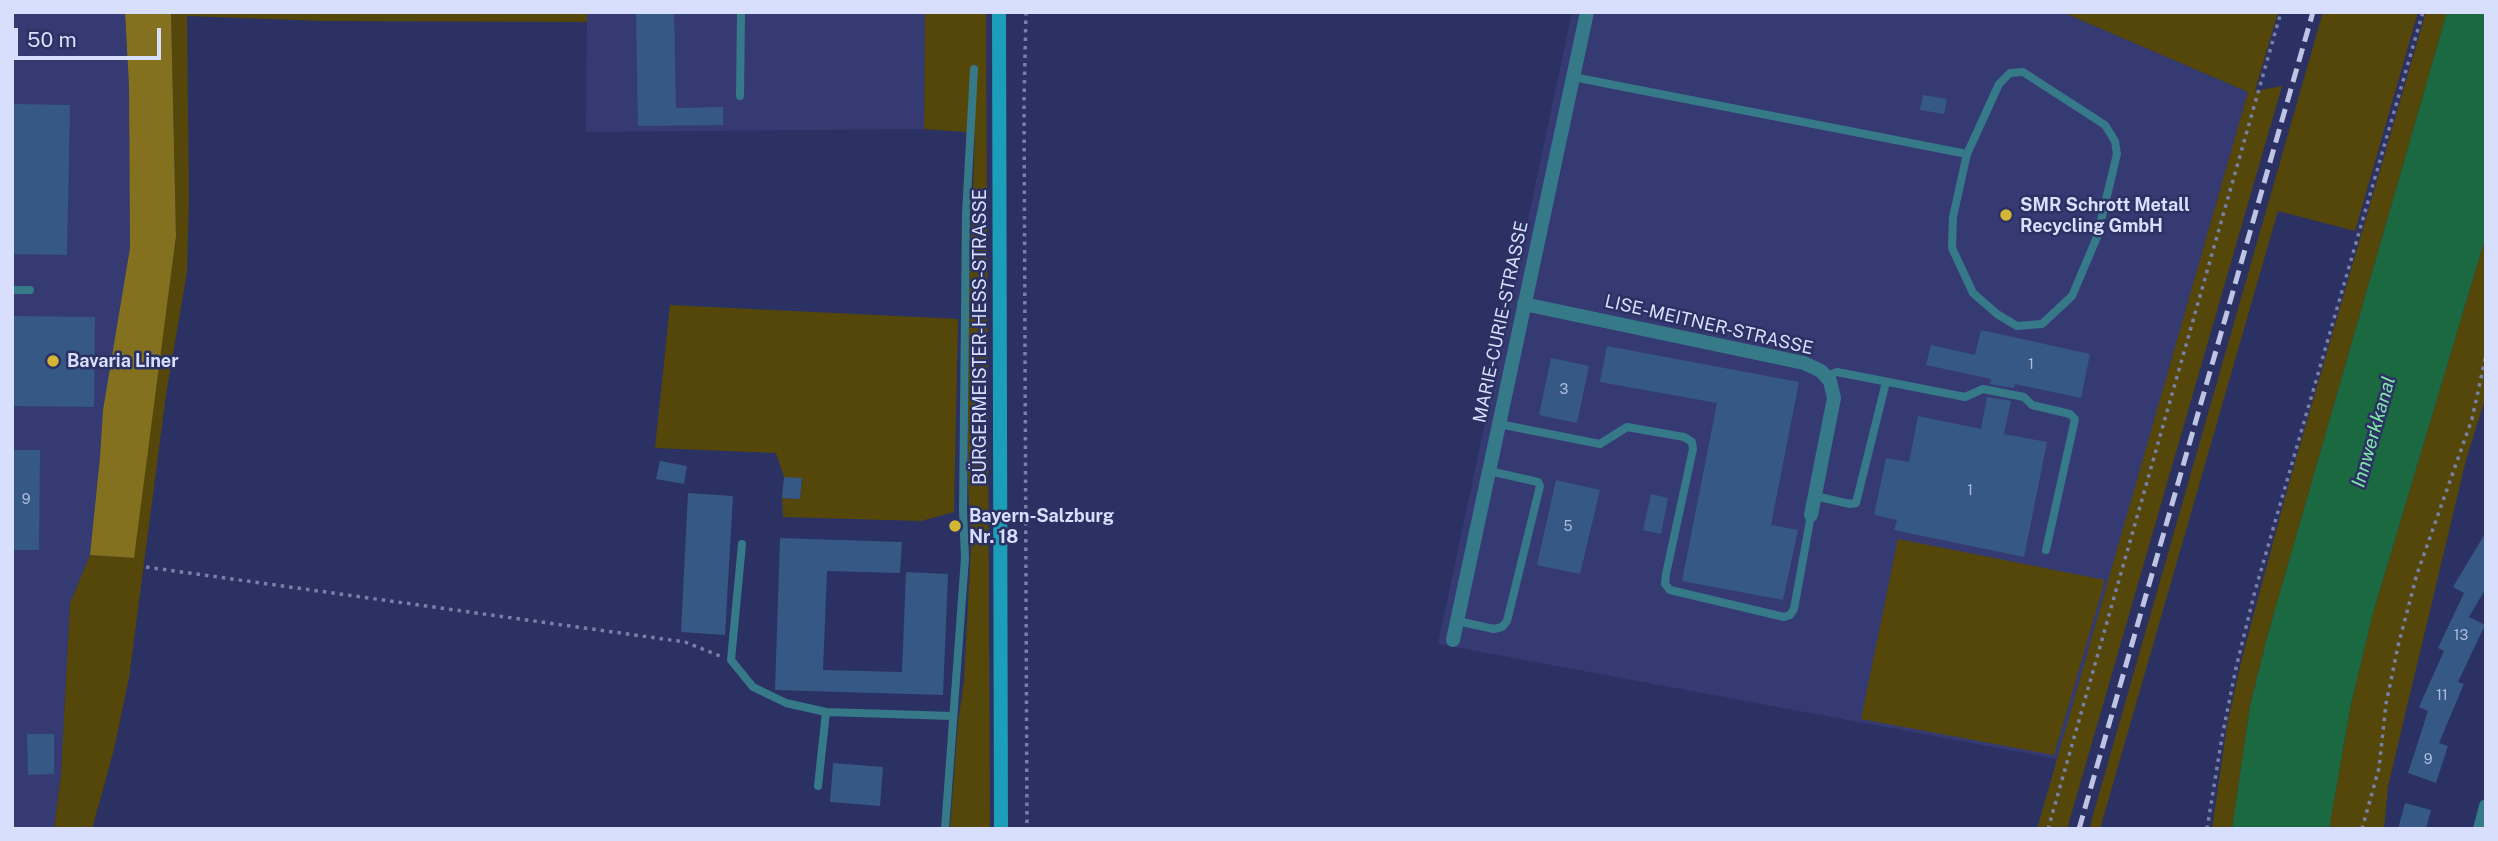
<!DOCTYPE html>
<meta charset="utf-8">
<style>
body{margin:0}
#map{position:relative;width:2498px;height:841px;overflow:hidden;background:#2b3162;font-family:"Public Sans",sans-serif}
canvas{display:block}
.frame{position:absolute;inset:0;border:14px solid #d8dffd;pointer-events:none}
.scale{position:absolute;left:14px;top:28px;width:147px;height:32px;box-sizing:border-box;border:4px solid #d8dffd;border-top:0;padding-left:9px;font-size:21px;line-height:24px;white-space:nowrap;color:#d8dffd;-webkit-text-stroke:5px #2b3162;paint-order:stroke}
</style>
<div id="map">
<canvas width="2498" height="841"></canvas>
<div class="frame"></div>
<div class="scale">50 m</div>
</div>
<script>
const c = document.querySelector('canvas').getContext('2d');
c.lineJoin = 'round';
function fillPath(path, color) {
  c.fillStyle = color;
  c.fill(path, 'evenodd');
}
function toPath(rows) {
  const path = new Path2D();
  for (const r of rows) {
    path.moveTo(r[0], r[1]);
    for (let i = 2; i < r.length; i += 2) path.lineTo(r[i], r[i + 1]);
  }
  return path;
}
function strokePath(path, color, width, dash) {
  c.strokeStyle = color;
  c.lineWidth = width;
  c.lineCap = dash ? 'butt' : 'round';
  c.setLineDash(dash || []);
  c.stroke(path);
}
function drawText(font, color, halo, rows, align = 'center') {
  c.font = font + ' "Public Sans",sans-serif';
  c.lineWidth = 5;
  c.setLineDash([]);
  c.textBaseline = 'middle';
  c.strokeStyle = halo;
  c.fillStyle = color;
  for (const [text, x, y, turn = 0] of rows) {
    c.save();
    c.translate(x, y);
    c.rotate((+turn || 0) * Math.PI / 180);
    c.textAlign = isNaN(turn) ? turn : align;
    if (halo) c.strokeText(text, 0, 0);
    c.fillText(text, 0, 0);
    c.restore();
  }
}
const built = toPath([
 [12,12,125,12,129,86,130,248,103,410,100,457,90,555,70,603,61,774,54,829,12,829],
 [587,12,925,12,924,129,586,132],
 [1572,12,2062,12,2248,92,2058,759,1438,644]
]);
const green = toPath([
 [171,12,587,12,587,22,324,21,187,16,189,198,187,272,166,395,129,678,114,749,92,829,54,829,61,774,70,603,90,555,133,558,176,236],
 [925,12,986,12,990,829,950,829,958,722,964,682,971,548,968,483,968,319,975,134,965,132,924,129],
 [2062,12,2278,12,2255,91,2282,86,2067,829,2037,829,2248,92],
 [2323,12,2418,12,2355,231,2278,211,2100,829,2089,829],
 [2426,12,2447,12,2268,634,2250,706,2232,829,2212,829,2227,726,2242,658,2289,483],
 [2486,235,2486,396,2466,460,2388,786,2384,829,2329,829,2351,704,2373,613],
 [670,305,958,319,954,512,921,521,783,517,782,498,800,499,802,479,784,477,776,453,655,448],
 [1898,539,2105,580,2054,755,1861,719]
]);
const forest = toPath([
 [125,12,171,12,176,236,134,558,90,555,100,457,103,410,130,248,129,86]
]);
const water = toPath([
 [2447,12,2486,12,2486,235,2373,613,2351,704,2329,829,2232,829,2250,706,2268,634]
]);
const building = toPath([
 [636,12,674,12,676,108,723,107,723,125,638,126],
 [1923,95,1947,99,1944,114,1920,110],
 [14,104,70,105,67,255,12,254],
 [12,316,95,317,94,407,12,406],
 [1981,330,2090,354,2081,398,2015,384,2014,388,1990,384,1991,379,1926,365,1931,345,1975,355],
 [1607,346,1799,382,1771,525,1798,530,1783,600,1682,581,1717,403,1600,382],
 [1551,358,1589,366,1577,423,1539,415],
 [1987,397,2011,401,2004,434,2047,442,2024,557,1894,530,1897,520,1874,515,1886,458,1909,462,1918,416,1981,429],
 [12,450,40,450,39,550,12,550],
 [660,461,687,466,684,484,656,479],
 [784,477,802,478,800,499,782,498],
 [1556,480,1600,490,1580,574,1537,565],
 [688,493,733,496,725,635,681,632],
 [1651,494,1668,498,1661,534,1643,530],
 [2486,532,2486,588,2469,617,2485,625,2458,682,2464,684,2439,743,2448,746,2436,783,2408,773,2428,711,2419,707,2444,651,2438,648,2464,593,2453,587],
 [780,538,902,542,900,573,827,571,823,670,902,672,906,572,948,574,943,695,775,690],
 [27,734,54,734,54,774,28,775],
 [833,763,883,767,880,806,830,802],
 [2405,803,2431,810,2426,829,2398,829]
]);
const path = toPath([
 [1026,12,1024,102,1027,829],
 [146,567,685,642,720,656],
 [2048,829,2281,12],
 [2207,829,2222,737,2236,668,2255,591,2423,12],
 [2362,829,2379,768,2386,704,2398,646,2417,574,2472,419,2486,355]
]);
const service = toPath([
 [1573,77,1967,154,1953,217,1952,248,1973,293,1997,314,2017,326,2042,324,2072,296,2097,237,2117,154,2115,141,2105,125,2023,72,2010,73,1999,84,1967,154],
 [740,96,741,12],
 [12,290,30,290],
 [1826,376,1837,372,1965,397,1983,389,2024,397,2032,405,2070,414,2075,419,2046,550],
 [1499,424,1600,444,1627,427,1684,437,1692,442,1693,449,1666,574,1665,584,1670,590,1784,617,1790,615,1794,609,1811,515],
 [1815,496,1850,504,1856,503,1886,382],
 [742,544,731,660,753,687,786,703,826,712],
 [1457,621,1494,629,1502,627,1507,621,1540,486,1538,482,1489,471],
 [818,786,826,712,953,716],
 [945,829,965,558,963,510,966,214,974,69]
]);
const minor = toPath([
 [1524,304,1804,363,1821,371,1830,381,1834,398,1811,515],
 [1453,640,1587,12],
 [2480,829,2486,806]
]);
const secondary = toPath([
 [999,12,1001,829]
]);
const rail = toPath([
 [2079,829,2313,12]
]);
const markers = [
 [2006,215,7,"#d3b635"],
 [53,361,7,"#d3b635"],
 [955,526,7,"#d3b635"]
];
const numberNames = [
 ["1",2031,365],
 ["3",1564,390],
 ["1",1970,491],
 ["9",26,500],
 ["5",1568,527],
 ["13",2461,636],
 ["11",2442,696],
 ["9",2428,760]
];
const poiNames = [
 ["SMR Schrott Metall",2020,205],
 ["Recycling GmbH",2020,226],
 ["Bavaria Liner",67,361],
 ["Bayern-Salzburg",969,516],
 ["Nr. 18",969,537]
];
const streetNames = [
 ["MARIE-CURIE-STRASSE",1501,322,-78],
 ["LISE-MEITNER-STRASSE",1709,325,13],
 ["BÜRGERMEISTER-HESS-STRASSE",980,337,-90]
];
const waterNames = [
 ["Innwerkkanal",2374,432,-74]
];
fillPath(built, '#353b72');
fillPath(green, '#544709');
fillPath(forest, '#837120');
fillPath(water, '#1b6940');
fillPath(building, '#355885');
strokePath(path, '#7980a8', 3.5, [3.5, 5]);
strokePath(service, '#367a8a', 8);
strokePath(minor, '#367a8a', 14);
strokePath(secondary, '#1d9eb8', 14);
strokePath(rail, '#bdc4e5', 5, [14, 7]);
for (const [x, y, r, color] of markers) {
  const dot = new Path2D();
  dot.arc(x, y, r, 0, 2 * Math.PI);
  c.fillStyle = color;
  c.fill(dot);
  strokePath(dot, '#2b3162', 2.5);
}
drawText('14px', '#afbddf', null, numberNames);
drawText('bold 18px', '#d8dffd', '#2b3162', poiNames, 'left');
drawText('18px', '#d8dffd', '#2b3162', streetNames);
drawText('italic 19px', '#81e7a9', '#2b3162', waterNames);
</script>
